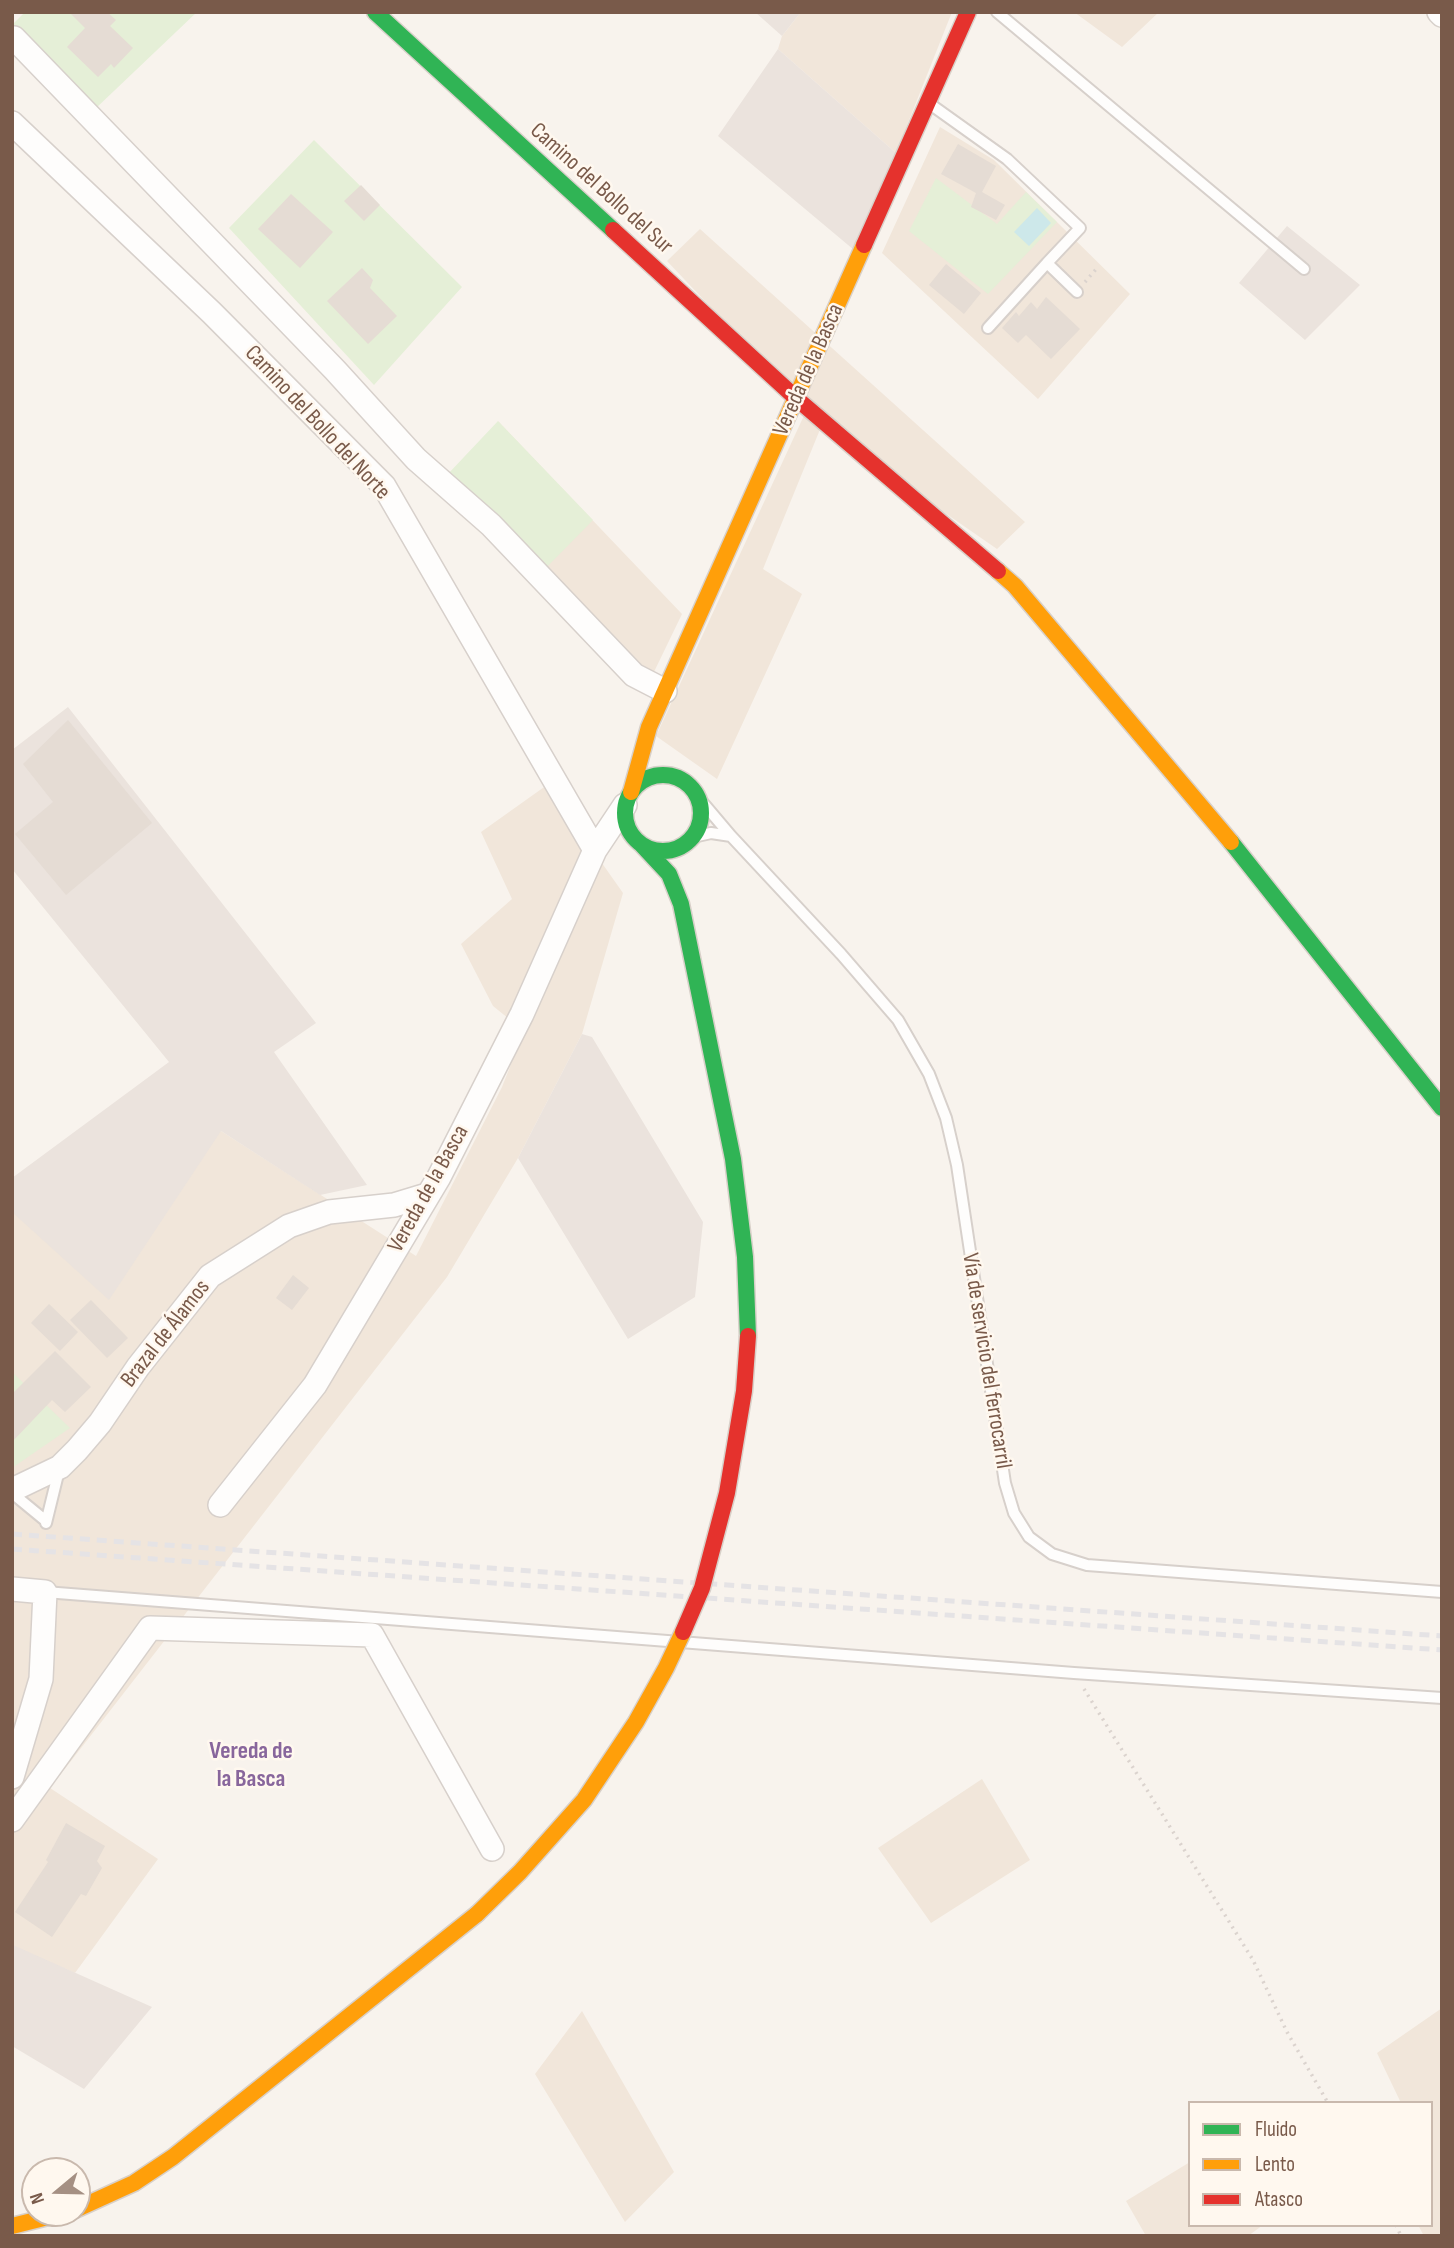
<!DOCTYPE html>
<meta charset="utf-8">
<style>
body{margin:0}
#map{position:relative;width:1454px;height:2248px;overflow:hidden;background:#f8f3ed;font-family:"Sofia Sans Condensed",sans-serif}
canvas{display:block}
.frame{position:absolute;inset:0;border:14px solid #795a4a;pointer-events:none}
.legend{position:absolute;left:1188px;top:2101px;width:245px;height:126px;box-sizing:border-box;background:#fff8ef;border:2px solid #c9b9ad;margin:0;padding:9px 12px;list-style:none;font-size:21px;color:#795a4a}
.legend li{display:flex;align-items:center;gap:14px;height:35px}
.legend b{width:35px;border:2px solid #c9b9ad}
.north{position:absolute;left:21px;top:2157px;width:70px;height:70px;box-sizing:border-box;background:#fff8ef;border:2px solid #c9b9ad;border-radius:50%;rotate:251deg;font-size:19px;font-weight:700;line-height:28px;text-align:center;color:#795a4a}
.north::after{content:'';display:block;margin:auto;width:24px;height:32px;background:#a59083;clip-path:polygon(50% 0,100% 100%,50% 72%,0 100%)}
</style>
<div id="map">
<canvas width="1454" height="2248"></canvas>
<div class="frame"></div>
<ul class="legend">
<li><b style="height:9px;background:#30b455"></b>Fluido</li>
<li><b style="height:9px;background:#ff9f0a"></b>Lento</li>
<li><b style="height:9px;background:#e5322d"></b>Atasco</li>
</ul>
<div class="north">N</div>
</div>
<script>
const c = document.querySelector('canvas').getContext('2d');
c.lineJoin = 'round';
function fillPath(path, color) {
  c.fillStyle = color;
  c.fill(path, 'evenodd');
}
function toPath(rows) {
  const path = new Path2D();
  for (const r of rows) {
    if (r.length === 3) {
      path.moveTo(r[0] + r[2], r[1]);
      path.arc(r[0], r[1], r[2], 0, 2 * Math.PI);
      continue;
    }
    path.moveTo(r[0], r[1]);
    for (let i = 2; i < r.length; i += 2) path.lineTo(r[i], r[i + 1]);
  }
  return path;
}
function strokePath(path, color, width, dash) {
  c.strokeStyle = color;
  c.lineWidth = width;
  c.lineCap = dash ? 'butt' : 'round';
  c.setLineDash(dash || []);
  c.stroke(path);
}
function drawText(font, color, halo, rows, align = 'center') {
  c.font = font + ' "Sofia Sans Condensed",sans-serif';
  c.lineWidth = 5;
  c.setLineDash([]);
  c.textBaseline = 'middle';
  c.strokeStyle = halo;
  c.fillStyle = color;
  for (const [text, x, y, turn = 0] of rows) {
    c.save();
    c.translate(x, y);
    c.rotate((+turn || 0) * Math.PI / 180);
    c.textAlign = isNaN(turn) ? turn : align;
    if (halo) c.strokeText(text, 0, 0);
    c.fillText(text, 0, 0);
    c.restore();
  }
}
const residential = toPath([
 [801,12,952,12,896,153,778,49,782,36],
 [1074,12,1159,12,1122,47],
 [940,127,994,160,1130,294,1038,399,882,253],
 [700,229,1025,522,997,549,821,427,763,569,802,594,717,779,656,736,807,409,667,261],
 [498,421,682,614,652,676,544,570],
 [547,785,623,893,582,1034,518,1158,447,1277,50,1788,158,1859,75,1973,12,1946,12,1212,221,1131,416,1256,502,1087,524,1031,493,1006,461,944,512,899,481,832],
 [982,1779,1030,1860,931,1923,878,1848],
 [1442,2008,1442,2236,1424,2236,1418,2225,1431,2225,1431,2103,1401,2103,1377,2053],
 [582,2011,674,2172,625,2222,535,2074],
 [1190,2162,1190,2225,1263,2225,1248,2236,1146,2236,1126,2201]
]);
const industrial = toPath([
 [755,12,801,12,782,36],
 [778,49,896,153,860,255,718,136],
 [1287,226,1360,285,1305,340,1239,283],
 [68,707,316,1023,274,1052,367,1185,320,1195,221,1131,109,1300,12,1212,12,1178,169,1062,12,869,12,750],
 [582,1034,592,1037,703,1222,695,1297,628,1339,518,1158],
 [13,1945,152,2007,84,2089,12,2046]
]);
const green = toPath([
 [25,12,197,12,94,110,12,25],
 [314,140,462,287,374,385,229,228],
 [936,178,997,224,1026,192,1057,222,988,294,909,231],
 [498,421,593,520,544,570,447,475],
 [12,1372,70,1428,12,1468]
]);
const water = toPath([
 [1037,208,1051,223,1029,246,1014,232]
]);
const building = toPath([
 [69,12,107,12,116,20,110,26,133,48,114,68,111,64,98,77,67,47,85,28],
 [958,144,996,166,982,192,1005,205,996,220,971,207,976,193,941,174],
 [361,185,380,205,364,221,344,201],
 [291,194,333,232,300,268,258,229],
 [946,264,981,293,964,314,929,285],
 [362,268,373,280,370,288,397,316,368,344,327,301],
 [1046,297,1080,329,1051,359,1026,335,1018,343,1002,328,1016,312,1019,316,1031,302,1037,309],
 [68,720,152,823,66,895,15,834,53,802,23,764],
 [293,1275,309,1288,292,1310,276,1298],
 [91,1300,128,1338,107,1358,70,1320],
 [49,1304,78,1332,60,1351,31,1323],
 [55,1351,91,1387,65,1412,52,1400,12,1442,12,1394],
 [66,1823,105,1846,97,1861,102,1868,86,1896,81,1894,52,1937,15,1912,48,1862,46,1860]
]);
const path = toPath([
 [1085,282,1098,267],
 [1084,1689,1253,1960,1287,2032,1328,2103],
 [1396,2225,1401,2236]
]);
const lane = toPath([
 [997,12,1304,269],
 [930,104,1007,159,1080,228,1047,263,1077,292],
 [988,328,1047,263],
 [698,797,731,836,841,954,898,1020,929,1074,946,1118,957,1165,1005,1483,1014,1513,1029,1537,1052,1554,1087,1565,1442,1592],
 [693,837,711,833,731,836],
 [12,1493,46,1521],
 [46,1523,59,1470],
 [45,1592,1074,1673,1442,1698]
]);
const street = toPath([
 [1439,12,1442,15],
 [14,38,335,370,416,459,491,525,634,675,665,691],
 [12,123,212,313,384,486,595,850],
 [12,1490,60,1467,77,1450,100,1423,138,1367,210,1276,289,1226,329,1212,394,1205,427,1195],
 [220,1505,315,1385,439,1177,522,1014,595,850,625,805],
 [12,1589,45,1592,41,1679,12,1777],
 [12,1820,150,1628,372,1635,492,1849]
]);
const fast = toPath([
 [375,12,613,230],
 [663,813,38],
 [1231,842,1442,1108],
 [641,844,669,874,681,904,733,1159,745,1257,748,1336]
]);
const slow = toPath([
 [998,571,1015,586,1231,842],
 [631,792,649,727,864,245],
 [77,2209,134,2183,173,2157,477,1914],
 [12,2226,64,2213]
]);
const jam = toPath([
 [613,230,797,399,998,571],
 [864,245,968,12]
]);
const rail = toPath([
 [12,1534,1442,1636],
 [12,1549,1442,1650]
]);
const slowBridge = toPath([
 [477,1914,520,1872,584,1800,636,1722,666,1668,683,1632]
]);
const jamBridge = toPath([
 [683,1632,702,1588,727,1493,744,1391,748,1336]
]);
const streetNames = [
 ["Camino del Bollo del Sur",601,189,42],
 ["Vereda de la Basca",809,370,-66],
 ["Camino del Bollo del Norte",317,423,47],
 ["Vereda de la Basca",429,1189,-61],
 ["Brazal de Álamos",166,1334,-52],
 ["Vía de servicio del ferrocarril",986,1361,81]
];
const neighbourhoodNames = [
 ["Vereda de",251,1752],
 ["la Basca",251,1780]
];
fillPath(residential, '#f1e6da');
fillPath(industrial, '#ebe3dd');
fillPath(green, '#e5efd7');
fillPath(water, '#cde8ea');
fillPath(building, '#e5dcd4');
strokePath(lane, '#d7d0cb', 14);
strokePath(street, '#d7d0cb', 26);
strokePath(fast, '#d8d0c9', 19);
strokePath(slow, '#d8d0c9', 19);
strokePath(jam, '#d8d0c9', 19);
strokePath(path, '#dbd3ce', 3.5, [2, 5]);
strokePath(lane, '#fefdfc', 10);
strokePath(street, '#fefdfc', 23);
strokePath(fast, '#30b455', 16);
strokePath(slow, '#ff9f0a', 16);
strokePath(jam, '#e5322d', 16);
strokePath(rail, '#e5e3e5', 5, [10, 7]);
strokePath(slowBridge, '#d8d0c9', 19, []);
strokePath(jamBridge, '#d8d0c9', 19, []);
strokePath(slowBridge, '#ff9f0a', 16);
strokePath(jamBridge, '#e5322d', 16);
drawText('23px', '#795a4a', '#fff8ef', streetNames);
drawText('bold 24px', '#88669c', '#fff8ef', neighbourhoodNames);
</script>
